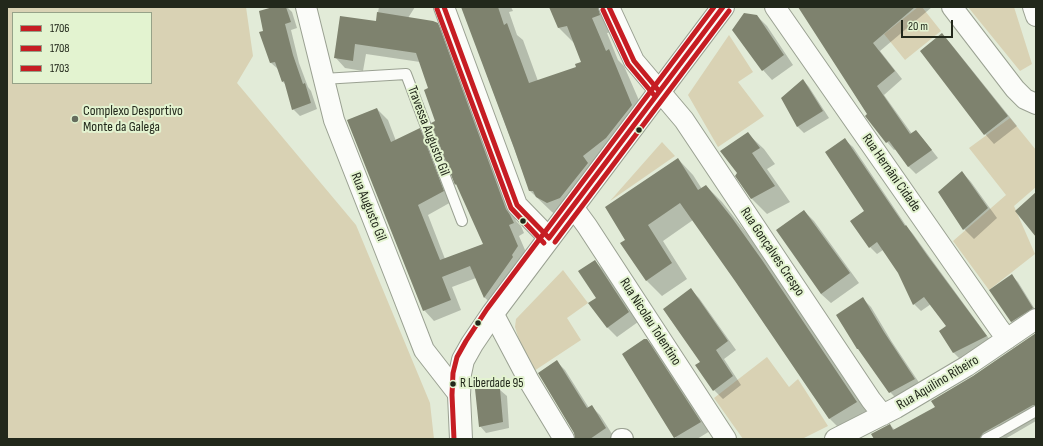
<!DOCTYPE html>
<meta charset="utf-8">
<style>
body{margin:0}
#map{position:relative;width:1043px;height:446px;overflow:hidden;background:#e2ebd8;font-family:"Sofia Sans Condensed",sans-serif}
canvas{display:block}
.frame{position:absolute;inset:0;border:8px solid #22281b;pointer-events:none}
.legend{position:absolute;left:12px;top:12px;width:140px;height:72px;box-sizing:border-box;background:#e3f3d0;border:1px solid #96a288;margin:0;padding:5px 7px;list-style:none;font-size:12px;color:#22281b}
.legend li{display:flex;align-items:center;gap:8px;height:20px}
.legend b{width:20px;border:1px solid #96a288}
.scale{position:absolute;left:901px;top:20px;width:52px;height:18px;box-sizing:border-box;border:2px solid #22281b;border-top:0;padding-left:5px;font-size:12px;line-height:14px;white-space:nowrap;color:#22281b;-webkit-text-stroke:3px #e3f3d0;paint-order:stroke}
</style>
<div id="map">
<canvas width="1043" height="446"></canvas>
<div class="frame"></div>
<ul class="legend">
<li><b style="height:5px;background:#c61d23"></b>1706</li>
<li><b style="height:5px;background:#c61d23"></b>1708</li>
<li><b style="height:5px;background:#c61d23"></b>1703</li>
</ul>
<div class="scale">20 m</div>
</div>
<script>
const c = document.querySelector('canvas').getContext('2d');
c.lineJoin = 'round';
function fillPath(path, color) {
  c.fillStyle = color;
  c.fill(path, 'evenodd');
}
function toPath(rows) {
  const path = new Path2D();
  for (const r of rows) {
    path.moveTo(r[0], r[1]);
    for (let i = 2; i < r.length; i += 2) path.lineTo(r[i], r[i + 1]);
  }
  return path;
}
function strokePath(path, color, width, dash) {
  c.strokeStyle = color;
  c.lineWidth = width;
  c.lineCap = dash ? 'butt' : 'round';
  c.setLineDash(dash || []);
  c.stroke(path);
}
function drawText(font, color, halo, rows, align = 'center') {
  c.font = font + ' "Sofia Sans Condensed",sans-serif';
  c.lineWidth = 4;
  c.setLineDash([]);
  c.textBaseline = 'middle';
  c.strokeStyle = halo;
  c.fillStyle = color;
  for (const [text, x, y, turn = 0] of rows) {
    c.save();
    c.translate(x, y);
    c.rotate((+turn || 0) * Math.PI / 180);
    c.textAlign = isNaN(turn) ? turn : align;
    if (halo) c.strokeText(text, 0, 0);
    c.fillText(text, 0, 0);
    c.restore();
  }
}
const green = toPath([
 [7,7,246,7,253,56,237,83,356,225,430,403,434,439,7,439],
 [13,13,151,13,151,83,13,83],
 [918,7,922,7,941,31,905,60,884,34],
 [968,7,1014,7,1032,64,1020,71],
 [729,35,753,72,738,82,764,116,718,147,688,95],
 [1010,118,1036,150,1036,187,1014,206,1035,254,989,290,953,241,1006,195,969,148],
 [662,142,675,156,610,201],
 [563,270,588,303,567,318,581,340,534,371,519,340,515,327,516,319],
 [767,357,789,387,798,379,828,426,802,439,743,439,714,398]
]);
const shadow = toPath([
 [277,7,287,7,292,12,297,28,291,30,299,63,308,87,311,91,317,109,300,116,293,109,286,85,282,81,278,69,271,63,264,32],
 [379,7,415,7,408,18,437,24,448,35,516,221,521,226,524,233,519,236,528,257,495,307,484,297,476,278,452,287,461,310,434,321,424,310,377,109,388,120,396,141,419,129,430,140,453,201,428,215,445,259,484,244,459,187,456,184,436,121,429,88,420,62,366,54,363,71,345,68,335,57,376,23],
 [462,7,511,7,513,11,509,12,517,35,523,40,538,81,577,68,582,62,575,44,559,28,550,7,603,7,612,32,607,33,618,60,624,66,648,121,563,219,552,212,530,191],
 [800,7,932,7,880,51,902,79,884,95,912,134,916,131,923,139,938,158,916,174,908,166,896,149,894,150,887,142,868,115],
 [757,16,767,26,793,65,772,80,763,70,733,30],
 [942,34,951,44,1017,126,994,144,985,134],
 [803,80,809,87,829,118,804,133,798,127,782,98],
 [748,134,764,149,775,164,767,169,790,202,767,214,751,198],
 [845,140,853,147,907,227,913,234,934,263,993,344,961,360,954,353,947,326,931,304,921,311,914,304,899,273,883,250,877,254,870,247,865,211],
 [678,159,693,175,702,189,706,186,722,202,748,235,777,277,872,418,845,434,829,418,736,280,693,220,663,241,687,279,662,296,647,281,622,243,627,240],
 [962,172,971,182,997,218,974,239,964,229,939,192],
 [804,211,814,221,859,283,831,303,821,294],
 [595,261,604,271,638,322,617,337,608,328,590,303,597,298],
 [1012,276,1018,282,1036,311,1018,328,1011,322],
 [690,289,699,298,736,350,724,359,741,385,723,399,714,390,696,365,701,362],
 [863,299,871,307,892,342,922,387,898,400,890,392],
 [1036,334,1036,421,1005,439,875,439,890,425,895,430,937,407,973,377],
 [647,340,657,350,710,431,697,439,677,439,675,437],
 [557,362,565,370,589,408,591,406,600,415,614,437,611,439,577,439],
 [476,390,500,390,507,396,509,428,486,433,480,426]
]);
const building = toPath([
 [273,7,286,7,291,22,285,24,293,55,303,84,305,83,311,103,292,110,284,81,282,82,275,62,270,63,259,32,263,31,259,11],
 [461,7,498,7,504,25,507,23,529,83,576,67,575,64,581,62,567,26,558,28,549,7,598,7,600,15,592,18,606,51,609,49,632,105,606,138,583,156,588,163,560,198,547,203,536,197,533,191,529,191,514,148],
 [798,7,915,7,873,43,895,71,877,86,910,134,916,130,932,150,908,167,889,141,886,143,865,116,867,114],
 [377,12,433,21,438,23,506,209,510,215,514,223,509,225,518,246,512,255,513,257,484,298,470,266,442,277,451,300,423,311,347,120,377,108,391,142,420,128,444,191,418,205,440,260,483,244,456,184,455,185,431,123,435,121,424,90,428,88,416,53,355,44,353,61,334,58,340,16,376,21],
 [744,13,757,15,784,55,762,71,732,30],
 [942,33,1008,116,984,135,920,51],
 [803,79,823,111,797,127,781,98],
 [748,132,760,148,752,153,775,186,751,199,735,176,737,173,720,151],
 [845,138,905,226,906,225,927,255,987,336,953,353,939,331,946,326,924,297,913,305,898,273,877,242,869,248,850,221,864,211,825,152],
 [678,158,698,190,706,185,732,218,762,260,857,402,829,419,735,281,680,203,648,225,672,263,646,281,620,243,625,240,605,207],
 [962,171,988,208,963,230,938,192],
 [1036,192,1036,237,1015,211],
 [804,210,850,273,821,294,776,230],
 [595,260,629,312,607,328,588,303,596,298,578,271],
 [1012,274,1033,308,1030,310,1011,322,989,290],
 [691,288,728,341,716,350,733,376,713,391,695,365,700,362,663,309],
 [863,297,884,332,915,379,889,393,858,349,857,349,836,315],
 [1036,333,1036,405,1033,405,983,433,979,439,874,439,871,434,890,424,893,430,935,407,931,401,973,376],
 [644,339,647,339,701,422,674,438,622,354],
 [557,360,587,408,592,405,606,428,590,439,575,439,574,433,538,373],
 [475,389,500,389,503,422,479,427]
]);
const service = toPath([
 [323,79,406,74,462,221],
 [986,439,1001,431,1036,411]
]);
const minor = toPath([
 [306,7,334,120,398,283,424,350,459,395],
 [444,7,517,205,549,238],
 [609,7,634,61,684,120,871,400,883,415],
 [775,7,998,327,1007,339],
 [952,7,1015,89,1025,99,1036,104],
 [1033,7,1036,16],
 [573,207,587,226,726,439],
 [493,313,529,381,564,439],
 [621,439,623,439],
 [835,439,896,408,967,366,1036,319]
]);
const tertiary = toPath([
 [461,439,459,395,460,374,463,360,472,344,493,313,723,7]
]);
const bus1 = toPath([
 [444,7,517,205,549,238],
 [609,7,634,61,659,91],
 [549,238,723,7]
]);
const bus2 = toPath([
 [437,9,511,208,544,243],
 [603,10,628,64,654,95],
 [555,242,729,11]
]);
const bus3 = toPath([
 [454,439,452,395,453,373,457,357,466,341,487,309,714,7]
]);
const markers = [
 [75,119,4,"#656c5d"],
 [639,130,3.5,"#22281b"],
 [523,221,3.5,"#22281b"],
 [478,323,3.5,"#22281b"],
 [453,384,3.5,"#22281b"]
];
const busNames = [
 ["R Liberdade 95",460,384]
];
const poiNames = [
 ["Complexo Desportivo",83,111],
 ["Monte da Galega",83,127]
];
const streetNames = [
 ["Travessa Augusto Gil",428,131,69],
 ["Rua Hernâni Cidade",891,173,55],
 ["Rua Augusto Gil",368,207,68],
 ["Rua Gonçalves Crespo",772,252,56],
 ["Rua Nicolau Tolentino",650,322,57],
 ["Rua Aquilino Ribeiro",938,383,-31]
];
fillPath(green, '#d9d2b4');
fillPath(shadow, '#0003');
fillPath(building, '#7e826e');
strokePath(service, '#9aa192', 12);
strokePath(minor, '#9aa192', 22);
strokePath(tertiary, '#9aa192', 24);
strokePath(service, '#fbfcf9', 10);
strokePath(minor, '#fbfcf9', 20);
strokePath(tertiary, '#fbfcf9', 22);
strokePath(bus1, '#c61d23', 5);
strokePath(bus2, '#c61d23', 5);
strokePath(bus3, '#c61d23', 5);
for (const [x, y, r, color] of markers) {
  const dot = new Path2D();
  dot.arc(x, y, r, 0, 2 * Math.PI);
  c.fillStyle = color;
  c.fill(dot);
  strokePath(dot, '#e3f3d0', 1.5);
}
drawText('13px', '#22281b', '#e3f3d0', busNames, 'left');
drawText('14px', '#22281b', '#e3f3d0', poiNames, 'left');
drawText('14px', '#22281b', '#e3f3d0', streetNames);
</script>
